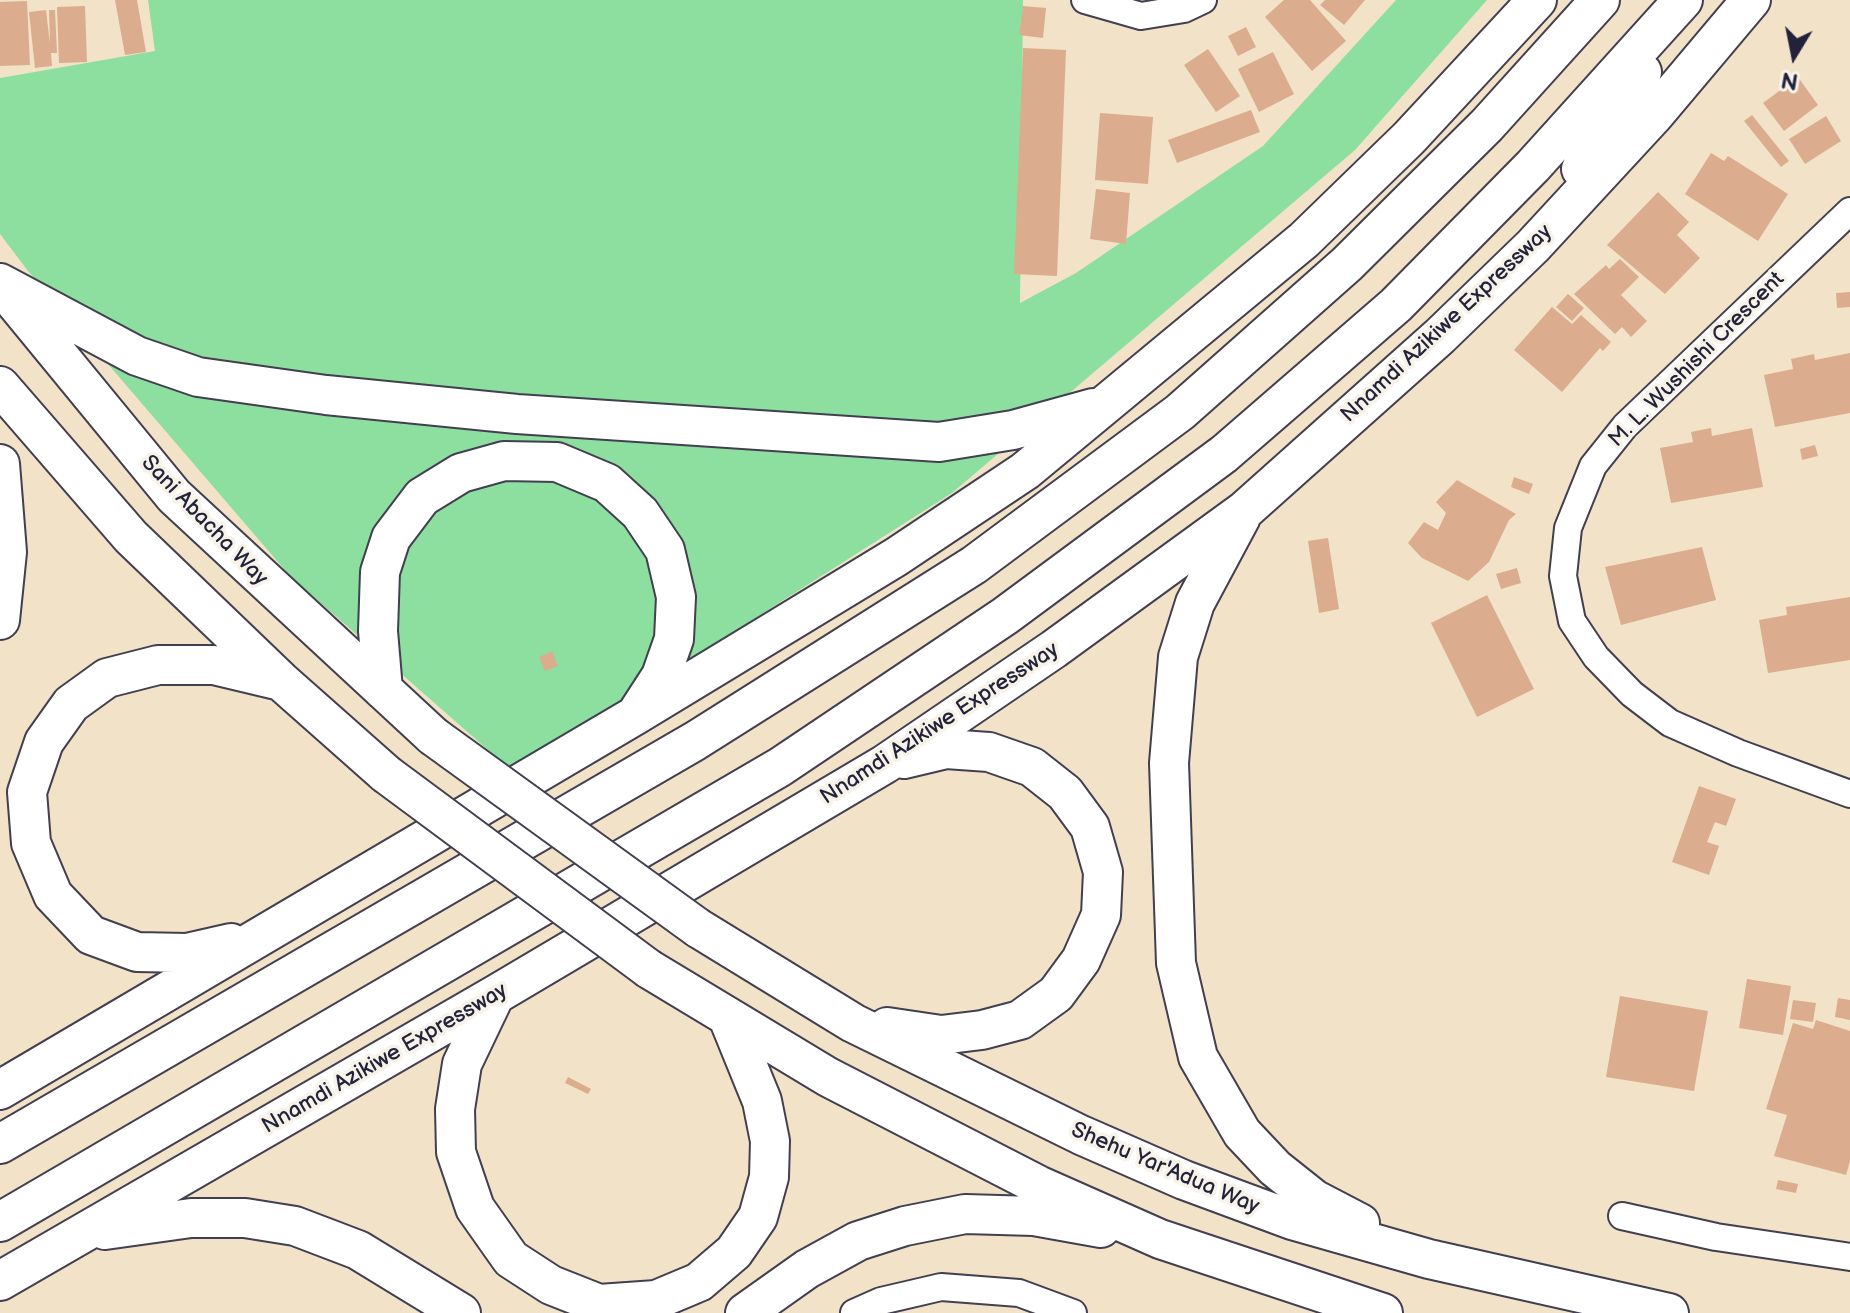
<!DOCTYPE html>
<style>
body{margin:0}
#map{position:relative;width:1850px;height:1313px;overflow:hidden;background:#f2e2c7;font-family:"Balsamiq Sans",sans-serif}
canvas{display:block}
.north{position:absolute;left:1754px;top:16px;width:80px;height:80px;-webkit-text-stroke:6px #f7f3e8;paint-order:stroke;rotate:190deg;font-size:22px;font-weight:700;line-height:32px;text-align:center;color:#22223b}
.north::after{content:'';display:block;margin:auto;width:28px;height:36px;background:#22223b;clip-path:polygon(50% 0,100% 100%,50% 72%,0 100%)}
</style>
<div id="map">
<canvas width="1850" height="1313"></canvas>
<div class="north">N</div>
</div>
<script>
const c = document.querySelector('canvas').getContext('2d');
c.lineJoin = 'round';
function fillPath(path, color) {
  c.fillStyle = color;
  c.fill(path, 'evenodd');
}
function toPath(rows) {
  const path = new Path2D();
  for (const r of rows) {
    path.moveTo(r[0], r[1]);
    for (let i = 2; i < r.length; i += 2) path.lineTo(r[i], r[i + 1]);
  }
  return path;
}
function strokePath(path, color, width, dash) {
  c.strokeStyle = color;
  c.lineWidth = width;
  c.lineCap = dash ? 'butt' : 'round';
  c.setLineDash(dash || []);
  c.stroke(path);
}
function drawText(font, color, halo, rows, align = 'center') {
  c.font = font + ' "Balsamiq Sans",sans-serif';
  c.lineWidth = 7;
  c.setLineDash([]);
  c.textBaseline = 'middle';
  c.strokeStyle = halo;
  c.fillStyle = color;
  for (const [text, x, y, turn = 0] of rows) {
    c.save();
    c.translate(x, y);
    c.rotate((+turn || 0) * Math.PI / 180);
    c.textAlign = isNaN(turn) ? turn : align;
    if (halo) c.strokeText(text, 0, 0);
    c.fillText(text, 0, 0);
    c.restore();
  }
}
const green = toPath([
 [148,0,1023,0,1020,303,1076,273,1263,146,1396,0,1487,0,1355,150,952,493,513,772,290,576,28,271,0,234,0,78,155,51]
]);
const building = toPath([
 [115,0,137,0,146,52,125,55],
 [1284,0,1310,0,1346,41,1312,71,1265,17],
 [1325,0,1365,0,1344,25,1320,5],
 [27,1,30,65,0,66,0,2],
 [85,6,87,62,59,63,57,7],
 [1023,6,1046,8,1043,38,1019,35],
 [46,10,50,44,49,10,55,10,57,53,51,53,52,66,35,68,29,12],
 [1246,27,1256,47,1238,56,1228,36],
 [1023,48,1066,50,1057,276,1014,274],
 [1208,49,1240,96,1216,112,1184,65],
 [1273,52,1294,94,1259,112,1238,69],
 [1798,77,1818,105,1784,131,1763,103],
 [1251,110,1260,132,1177,163,1168,140],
 [1100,113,1153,117,1148,184,1095,180],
 [1752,115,1789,161,1781,167,1744,121],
 [1826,116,1841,141,1805,164,1789,139],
 [1711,153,1724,161,1728,156,1788,194,1758,241,1685,194],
 [1096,189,1130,193,1126,244,1090,239],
 [1658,192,1689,222,1677,235,1700,258,1665,294,1607,245],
 [1620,259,1639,277,1621,295,1647,321,1631,337,1622,327,1615,334,1574,294,1606,265,1609,269],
 [1850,292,1850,307,1837,308,1836,293],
 [1568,294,1584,308,1572,321,1556,307],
 [1552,307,1572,324,1581,315,1611,342,1603,351,1600,348,1562,392,1514,350],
 [1850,353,1850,413,1775,427,1764,375,1793,369,1791,359,1814,354,1815,360],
 [1711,428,1712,436,1752,428,1763,487,1671,503,1660,448,1693,442,1691,432],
 [1815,445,1818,456,1802,460,1800,449],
 [1514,477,1533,484,1529,494,1511,487],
 [1457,480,1516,514,1509,520,1489,562,1468,581,1422,558,1408,543,1424,522,1438,530,1446,513,1436,502],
 [1328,538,1339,609,1319,613,1308,541],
 [1702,547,1716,600,1621,625,1605,567],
 [1517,568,1521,583,1501,589,1496,574],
 [1487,595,1534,689,1477,717,1431,623],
 [1850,597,1850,660,1768,673,1759,620,1787,615,1786,607],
 [552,651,558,666,545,671,539,657],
 [1699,786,1736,799,1726,826,1715,822,1707,842,1719,846,1709,875,1672,862],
 [1747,979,1791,986,1783,1035,1739,1028],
 [1620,996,1708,1011,1694,1091,1606,1077],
 [1838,998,1850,1000,1850,1020,1835,1017],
 [1793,1000,1816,1003,1813,1022,1790,1019],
 [1816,1020,1850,1031,1850,1161,1846,1175,1774,1156,1787,1115,1766,1109,1793,1023,1813,1029],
 [568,1077,591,1089,588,1094,565,1083],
 [1778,1180,1798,1184,1796,1193,1776,1189]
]);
const minor = toPath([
 [1085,0,1141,16,1184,9,1203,0],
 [1850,211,1625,426,1593,466,1568,528,1563,576,1572,621,1596,657,1632,694,1670,723,1738,753,1850,794],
 [1622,1216,1716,1237,1850,1257],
 [854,1313,881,1301,941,1287,1019,1293,1073,1313]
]);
const highway = toPath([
 [1581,169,1642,72],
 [0,283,137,356,198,377,326,395,517,414,939,442,1013,430,1093,408],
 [9,295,174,496,433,736],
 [0,386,131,537,281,681,386,774],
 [0,464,7,552,0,620],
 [1241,517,1195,603,1178,657,1169,763,1176,963,1198,1057,1242,1133,1275,1168,1314,1199,1360,1223],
 [383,690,378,631,380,572,391,538,422,497,461,473,504,461,557,462,607,483,640,513,665,550,676,597,674,639,661,676,637,713],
 [698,928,853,1023,1081,1135,1184,1180,1292,1220,1429,1259,1669,1313],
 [231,943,187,953,137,952,91,935,53,895,31,843,27,792,44,742,71,704,107,678,158,665,214,665,281,681],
 [649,969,828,1077,1038,1185,1160,1239,1383,1313],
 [495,995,462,1064,455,1109,456,1152,475,1208,511,1259,551,1285,599,1304,656,1300,699,1282,734,1252,758,1217,769,1177,770,1141,762,1101,729,1020],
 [887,1027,941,1035,982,1030,1020,1020,1056,994,1081,960,1101,915,1103,872,1090,827,1065,793,1032,767,989,752,946,749,904,759],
 [0,1090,636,715,896,557,1025,471,1304,240,1409,138,1537,0],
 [0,1144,695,741,974,565,1180,412,1347,264,1487,125,1600,0],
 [0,1222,780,767,1005,616,1224,454,1396,305,1533,166,1683,0],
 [105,1230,191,1218,245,1218,295,1226,358,1250,461,1313],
 [0,1281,495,995,885,764,1054,649,1245,510,1440,336,1533,246,1655,114,1751,0],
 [745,1313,807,1269,858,1241,905,1226,965,1214,1034,1216,1101,1228]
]);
const highwayBridge = toPath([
 [433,736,698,928],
 [386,774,649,969]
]);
const streetNames = [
 ["Nnamdi Azikiwe Expressway",1447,324,-43],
 ["M. L. Wushishi Crescent",1697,360,-45],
 ["Sani Abacha Way",204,521,46],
 ["Nnamdi Azikiwe Expressway",940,724,-33],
 ["Nnamdi Azikiwe Expressway",385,1059,-30],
 ["Shehu Yar'Adua Way",1165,1169,23]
];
fillPath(green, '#8ddfa0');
fillPath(building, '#dbad8e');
strokePath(minor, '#413f50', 30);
strokePath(highway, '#413f50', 42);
strokePath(minor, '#fff', 26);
strokePath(highway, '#fff', 38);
strokePath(highwayBridge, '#413f50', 42, []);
strokePath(highwayBridge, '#fff', 38);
drawText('22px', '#22223b', '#f7f3e8', streetNames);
</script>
